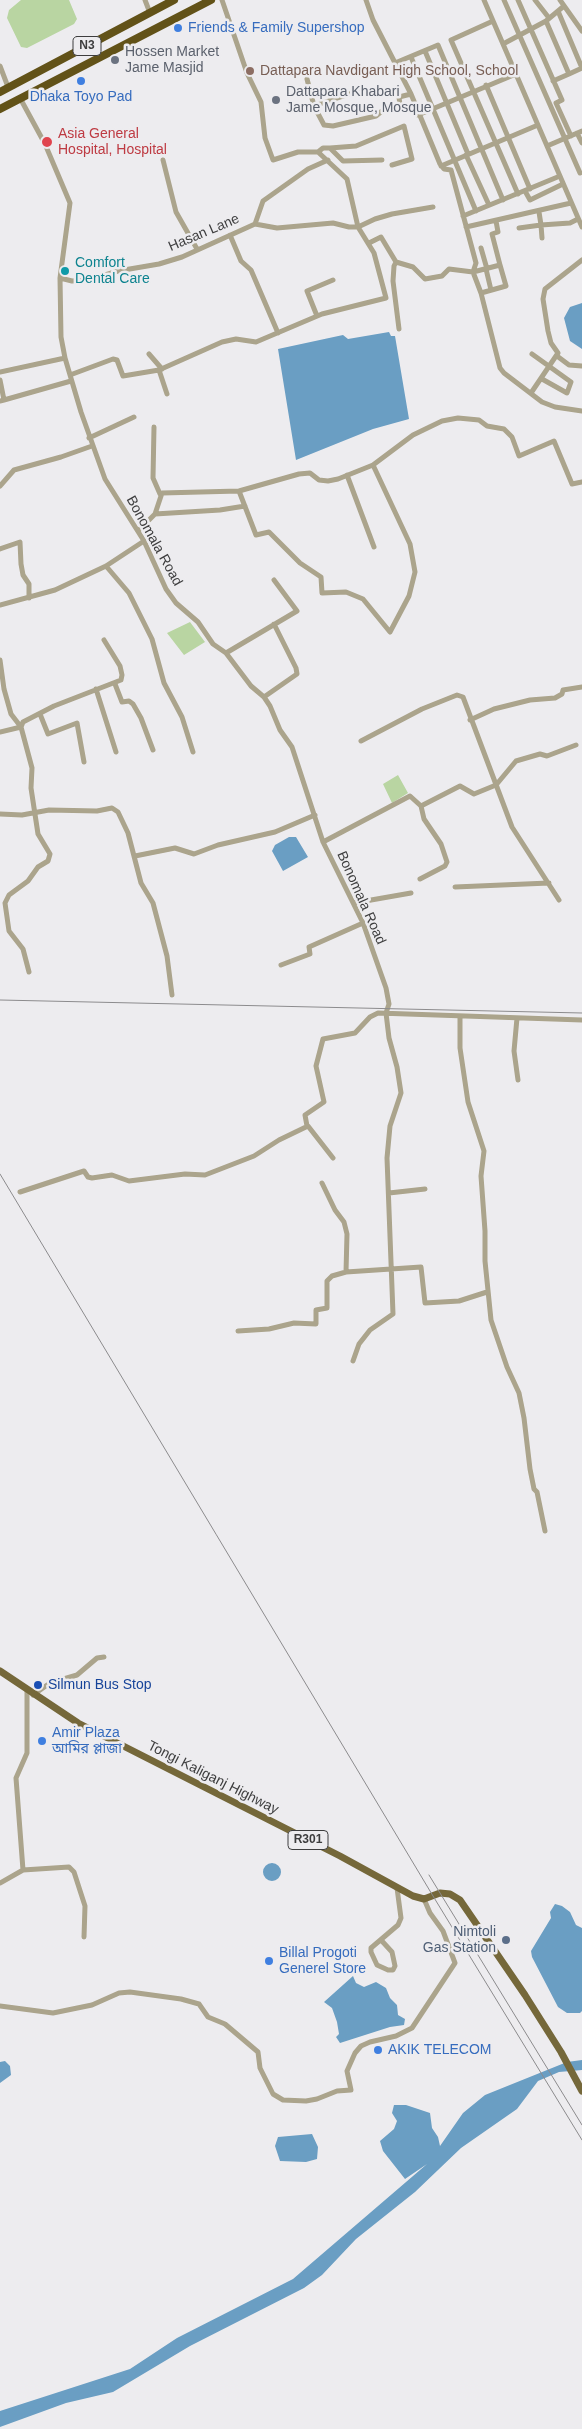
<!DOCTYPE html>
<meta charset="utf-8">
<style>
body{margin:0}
canvas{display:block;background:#edecef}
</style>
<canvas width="582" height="2429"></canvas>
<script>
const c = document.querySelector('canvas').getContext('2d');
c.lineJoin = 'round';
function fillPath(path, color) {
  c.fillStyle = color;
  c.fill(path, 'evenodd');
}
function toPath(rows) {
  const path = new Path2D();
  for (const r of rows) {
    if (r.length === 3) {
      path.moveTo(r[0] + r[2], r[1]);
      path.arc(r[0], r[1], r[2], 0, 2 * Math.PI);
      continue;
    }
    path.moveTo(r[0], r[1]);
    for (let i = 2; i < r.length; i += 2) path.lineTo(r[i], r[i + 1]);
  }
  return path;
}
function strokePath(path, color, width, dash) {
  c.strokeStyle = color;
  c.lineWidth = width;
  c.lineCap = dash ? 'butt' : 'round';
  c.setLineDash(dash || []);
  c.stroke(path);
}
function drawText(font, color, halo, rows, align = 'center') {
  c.font = font + ' Helvetica,"Noto Sans Bengali",sans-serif';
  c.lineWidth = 5;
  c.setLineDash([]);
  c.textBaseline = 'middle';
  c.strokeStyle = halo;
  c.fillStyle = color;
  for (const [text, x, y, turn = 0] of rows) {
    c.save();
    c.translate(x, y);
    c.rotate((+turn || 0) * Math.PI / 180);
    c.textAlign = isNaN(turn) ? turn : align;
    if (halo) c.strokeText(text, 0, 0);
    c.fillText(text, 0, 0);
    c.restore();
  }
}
const green = toPath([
 [21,0,69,0,77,19,74,24,27,48,21,47,7,18,9,10],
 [190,622,205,642,184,655,167,633],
 [398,775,408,793,392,803,383,784]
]);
const water = toPath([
 [582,303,582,349,570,341,564,318,570,307],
 [389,332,391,336,395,336,409,419,373,429,296,460,278,349,343,335,348,339],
 [289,837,296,837,308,857,283,871,272,851,275,845],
 [272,1872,9],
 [555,1904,562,1906,570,1912,576,1925,582,1928,582,2011,580,2013,567,2013,558,2007,532,1957,531,1951,551,1918,550,1912],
 [353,1976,356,1983,364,1987,376,1982,386,1988,390,1998,397,2005,398,2015,405,2019,404,2025,390,2027,340,2043,336,2037,339,2034,337,2022,332,2008,324,2002],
 [582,2060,582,2070,559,2072,538,2081,517,2109,461,2148,415,2192,356,2239,322,2275,304,2288,190,2346,113,2392,66,2403,0,2427,0,2411,130,2369,177,2338,293,2279,427,2164,405,2179,383,2151,380,2141,394,2129,397,2121,392,2113,394,2105,406,2105,430,2113,432,2128,438,2137,440,2146,463,2113,485,2095,567,2062],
 [5,2061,10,2066,11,2075,0,2083,0,2062],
 [312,2134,318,2147,317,2159,306,2162,280,2161,275,2146,278,2137]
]);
const minor = toPath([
 [145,0,150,13],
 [366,0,373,20,411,94,440,164,444,169,451,170,476,263,473,272],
 [484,0,582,227],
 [504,0,580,173],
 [518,0,562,100,556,103,571,136],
 [535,0,549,18],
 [560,0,582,31],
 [558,11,582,68],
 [493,21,451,40,518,194],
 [546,21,569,74,553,81],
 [503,44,546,21,564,6],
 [425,51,468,154],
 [411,57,476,211],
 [395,63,438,45,503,200],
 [0,66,8,87],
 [569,74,582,68],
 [307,79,314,106,324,125,333,126,376,116,382,111,400,105,399,97,411,94],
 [486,85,530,189],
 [20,98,45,144,70,203,60,278,61,337,65,358,81,412,105,479,144,541,166,589,176,603,198,622,213,644,226,653,251,686,264,697,270,706,280,730,292,747,323,842,363,923,386,988,389,1004,386,1013,389,1038,397,1067,401,1093,390,1126,387,1158,393,1314,370,1330,359,1344,353,1361],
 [314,106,361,90],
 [418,115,516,74],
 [577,133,582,143],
 [547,146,582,131],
 [330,148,356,146,404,126,412,159,392,165],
 [318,152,323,148,330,148,343,161,382,160],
 [466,155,489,205],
 [163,160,176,212,197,249],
 [441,166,538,125],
 [525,191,530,200,563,184],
 [539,212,541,225,570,223,578,219],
 [463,216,560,176],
 [496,221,498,232,492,234,500,265],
 [255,224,263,201,308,169,328,160],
 [466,227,571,203],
 [519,228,541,225,542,238],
 [230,235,241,261,251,270,278,333],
 [369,243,381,237,396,262,413,267,425,279,442,276,449,269,473,272,481,293],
 [481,248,487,269],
 [396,262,394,266,393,281,399,329],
 [486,269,491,290],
 [473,272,500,265,506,286,481,293,500,368,504,373,542,402,555,407,582,411],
 [60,278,72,281,89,280,118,271,159,264,182,257,255,224,277,228,333,223,349,227,358,227,375,219,392,214,433,207],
 [317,316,307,291,333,280],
 [149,354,162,369],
 [532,354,571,382,567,393,542,379],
 [557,356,569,365,582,366],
 [159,370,167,394],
 [0,372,65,358],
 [70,375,113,359,117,360,123,376,159,370,222,342,236,339,256,342,322,314,386,298,374,253,358,227,347,179,318,152,298,152,273,160,265,138,261,102,247,73,222,0],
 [0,380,4,400,0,401],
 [531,393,558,353,551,343,548,331,543,299,545,289,582,260],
 [4,400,71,381],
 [154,427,153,478,160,494],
 [89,438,134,417],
 [347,475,374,547],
 [0,486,14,470,61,457,92,446],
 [239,491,256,535,269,532,300,563,321,577,322,593,346,592,363,599,390,632,409,596,415,572,410,544,373,465],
 [155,514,220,510,245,506],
 [138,531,155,514,162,493,239,491,299,474,310,473,319,480,328,481,338,479,373,465,413,435,442,421,458,418,479,420,487,426,504,429,512,437,519,456,554,441,572,484,582,482],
 [0,549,20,542,21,564,23,575,29,584,29,598],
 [106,566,129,593,152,639,164,683,182,717,193,752],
 [0,605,55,590,106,566,144,541],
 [226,653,297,611,274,580],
 [0,660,4,689,11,714,21,727,23,722,54,706,121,680,122,675,120,666,104,640],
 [115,684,122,702,129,701,133,704,141,718,153,750],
 [96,689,116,752],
 [264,697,297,674,296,668,274,624],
 [40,714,48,734,77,723,84,762],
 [470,720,494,709,530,700,555,698,562,694,563,690,582,687],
 [0,732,21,727,32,768,31,788,38,834,50,854,48,861,38,867,28,881,9,895,5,903,9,931,23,949,29,972],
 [361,741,422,709,457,695,463,697,512,827,559,900],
 [0,814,22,815,49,810,97,811,112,808,118,812,128,833,141,883,153,903,167,956,172,995],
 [323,842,410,796,421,806,460,786,474,794,496,785,516,761,540,754,547,756,576,745],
 [135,856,175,848,194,854,218,845,275,832,315,815],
 [420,879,445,866,447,862,441,844,424,819,421,806],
 [455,887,549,883],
 [354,903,411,893],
 [281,965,310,954,309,947,363,923],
 [460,1016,460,1048,468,1102,484,1151,481,1176,485,1231,485,1261,491,1320,507,1367,519,1393,524,1418,530,1469,534,1489,537,1492,545,1531],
 [517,1018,514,1051,518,1080],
 [307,1126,305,1115,324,1102,316,1066,323,1039,355,1033,370,1017,378,1013,582,1020],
 [322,1183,335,1210,344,1222,347,1234,346,1272,421,1267,425,1303,459,1301,487,1292],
 [20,1192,84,1171,88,1177,92,1178,112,1175,129,1181,185,1174,205,1175,254,1156,279,1140,308,1126,333,1158],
 [389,1193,425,1189],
 [238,1331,269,1329,294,1323,316,1324,316,1310,327,1308,327,1281,332,1276,346,1272],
 [27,1690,27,1753,16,1778,23,1870,69,1867,74,1872,85,1906,84,1937],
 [33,1695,50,1683,77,1675,97,1658,104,1657],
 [0,1883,23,1870],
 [381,1940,392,1952,395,1966,393,1970,388,1970,377,1965,371,1952,371,1948,398,1925,401,1918,397,1888],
 [0,2006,53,2013,92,2005,119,1993,130,1992,181,1999,199,2004,208,2017,225,2024,258,2052,260,2068,273,2094,283,2100,306,2101,317,2099,337,2091,351,2090,347,2071,355,2053,361,2046,370,2042,396,2036,412,2028,455,1963,443,1931,430,1913,424,1899]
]);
const major = toPath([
 [0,1671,78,1723,340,1856,413,1896,424,1899,440,1893,450,1894,460,1900,525,1995,561,2052,582,2091]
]);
const highway = toPath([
 [0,92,174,0],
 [0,109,211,0]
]);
const rail = toPath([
 [0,1000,582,1013],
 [0,1174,433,1896,582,2140],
 [429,1875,582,2125]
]);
const markers = [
 [178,28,5,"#3f7fe0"],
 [115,60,5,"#6b7280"],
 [250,71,5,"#8d6e63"],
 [81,81,5,"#3f7fe0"],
 [276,100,5,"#6b7280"],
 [47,142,6,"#e0444e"],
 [65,271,5,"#0f9aa8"],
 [38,1685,5,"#1a4fb4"],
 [42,1741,5,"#3f7fe0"],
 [506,1940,5,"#5c6f8a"],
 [269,1961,5,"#3f7fe0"],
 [378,2050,5,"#3f7fe0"]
];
const shields = [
 [87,46,28],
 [308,1840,40]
];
const shieldNames = [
 ["N3",87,46],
 ["R301",308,1840]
];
const shopNames = [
 ["Friends & Family Supershop",188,28],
 ["Dhaka Toyo Pad",81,97,"center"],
 ["Amir Plaza",52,1733],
 ["আমির প্লাজা",52,1749],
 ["Billal Progoti",279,1953],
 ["Generel Store",279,1969],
 ["AKIK TELECOM",388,2050]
];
const worshipNames = [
 ["Hossen Market",125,52],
 ["Jame Masjid",125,68],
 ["Dattapara Khabari",286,92],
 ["Jame Mosque, Mosque",286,108]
];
const educationNames = [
 ["Dattapara Navdigant High School, School",260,71]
];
const healthNames = [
 ["Asia General",58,134],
 ["Hospital, Hospital",58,150]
];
const streetNames = [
 ["Hasan Lane",204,233,-23],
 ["Bonomala Road",154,541,61],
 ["Bonomala Road",361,898,66],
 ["Tongi Kaliganj Highway",213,1778,27]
];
const cultureNames = [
 ["Comfort",75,263],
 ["Dental Care",75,279]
];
const transitNames = [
 ["Silmun Bus Stop",48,1685]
];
const serviceNames = [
 ["Nimtoli",496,1932],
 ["Gas Station",496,1948]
];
fillPath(green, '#b9d5a2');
fillPath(water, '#6a9ec3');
strokePath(minor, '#aba48c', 5);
strokePath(major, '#75683a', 7);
strokePath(highway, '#625218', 8);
strokePath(rail, '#8c8b8d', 1);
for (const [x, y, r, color] of markers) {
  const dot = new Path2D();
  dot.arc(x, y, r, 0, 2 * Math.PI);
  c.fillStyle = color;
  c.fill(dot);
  strokePath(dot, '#edecef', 2);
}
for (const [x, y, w] of shields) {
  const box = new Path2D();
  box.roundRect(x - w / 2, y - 9.5, w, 19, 4);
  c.fillStyle = '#edecef';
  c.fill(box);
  strokePath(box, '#3d3d3e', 1);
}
drawText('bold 12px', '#3d3d3e', null, shieldNames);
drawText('14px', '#366cbe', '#edecef', shopNames, 'left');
drawText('14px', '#5b616d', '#edecef', worshipNames, 'left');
drawText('14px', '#785e54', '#edecef', educationNames, 'left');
drawText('14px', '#be3a42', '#edecef', healthNames, 'left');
drawText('14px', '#3d3d3e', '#edecef', streetNames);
drawText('14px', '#0d838f', '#edecef', cultureNames, 'left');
drawText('14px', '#164399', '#edecef', transitNames, 'left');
drawText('14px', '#4e5e75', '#edecef', serviceNames, 'right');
</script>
